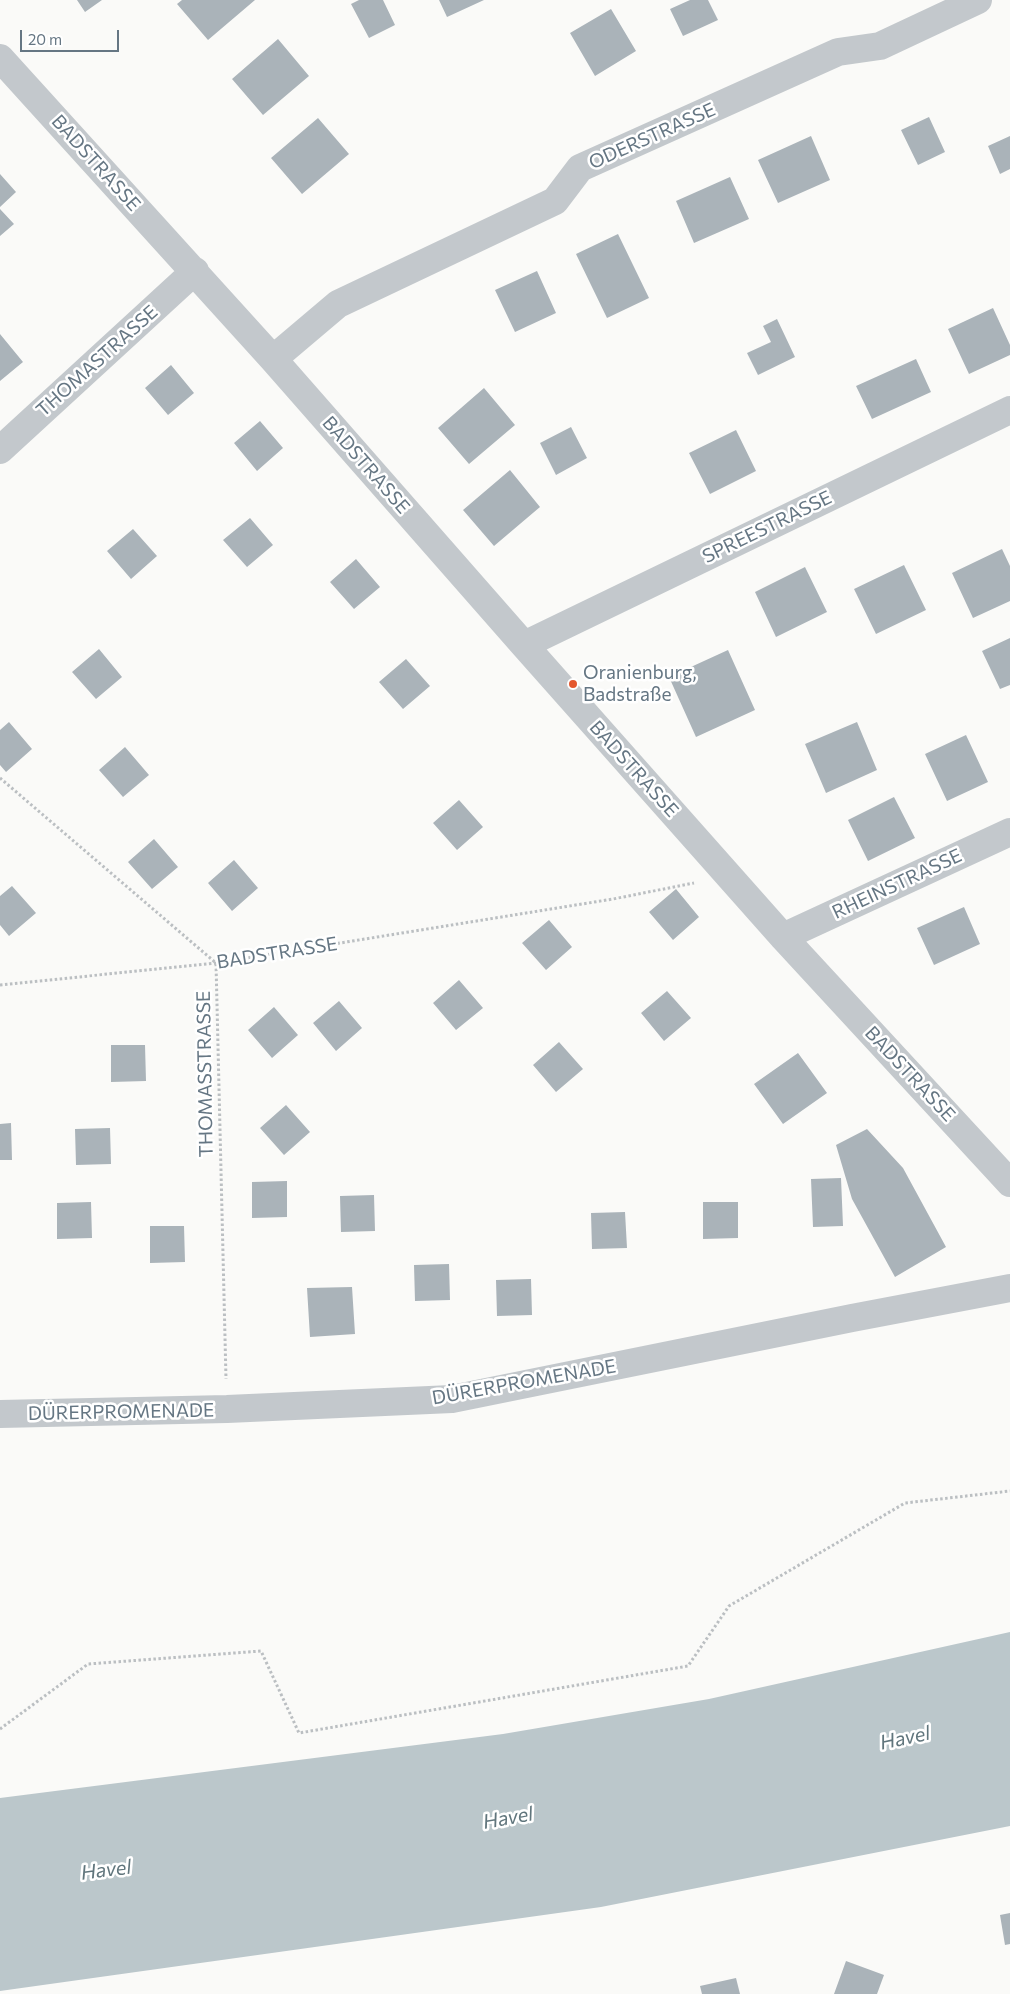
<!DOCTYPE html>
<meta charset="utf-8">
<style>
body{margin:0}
#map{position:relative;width:1010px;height:1994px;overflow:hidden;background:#fafaf8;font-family:Commissioner,sans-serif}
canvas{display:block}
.scale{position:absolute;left:20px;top:30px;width:99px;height:22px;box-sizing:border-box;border:2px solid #657683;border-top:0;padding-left:6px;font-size:15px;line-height:18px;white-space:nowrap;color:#657683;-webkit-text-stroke:4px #fff;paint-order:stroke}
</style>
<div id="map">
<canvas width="1010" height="1994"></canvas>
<div class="scale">20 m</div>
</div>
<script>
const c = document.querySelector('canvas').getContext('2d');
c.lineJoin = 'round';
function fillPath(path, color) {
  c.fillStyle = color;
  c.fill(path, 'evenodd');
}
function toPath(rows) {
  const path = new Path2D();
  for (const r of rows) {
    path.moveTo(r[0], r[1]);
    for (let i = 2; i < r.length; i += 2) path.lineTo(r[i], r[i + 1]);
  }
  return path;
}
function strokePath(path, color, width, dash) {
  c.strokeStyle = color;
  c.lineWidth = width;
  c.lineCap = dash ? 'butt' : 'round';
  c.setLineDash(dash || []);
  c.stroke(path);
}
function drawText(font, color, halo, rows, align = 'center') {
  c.font = font + ' Commissioner,sans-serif';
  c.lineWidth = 5;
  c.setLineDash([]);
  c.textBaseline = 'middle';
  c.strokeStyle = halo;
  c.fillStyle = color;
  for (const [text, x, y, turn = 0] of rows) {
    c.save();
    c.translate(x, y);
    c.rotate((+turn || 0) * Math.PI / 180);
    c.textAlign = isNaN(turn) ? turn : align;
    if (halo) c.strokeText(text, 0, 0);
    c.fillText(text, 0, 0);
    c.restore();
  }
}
const water = toPath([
 [1010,1632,1010,1826,601,1907,0,1991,0,1798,503,1734,709,1699]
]);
const building = toPath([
 [77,0,102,0,85,12],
 [182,0,255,0,208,40,177,4],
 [359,0,383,0,395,25,369,38,351,4],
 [439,0,484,0,447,17],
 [690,0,708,0,718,20,683,36,670,9],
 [611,9,636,51,595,76,570,33],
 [278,39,309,76,263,115,232,79],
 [929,117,945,152,918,165,901,130],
 [318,118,349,154,302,194,271,158],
 [811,136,830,180,778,203,758,160],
 [1010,136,1010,169,1000,174,988,146],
 [0,174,16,192,0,207],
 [730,177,749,219,694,243,676,201],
 [0,209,14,224,0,236],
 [618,234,649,298,607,318,576,254],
 [537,271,556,313,515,332,495,290],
 [993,308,1010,345,1010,355,969,374,948,329],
 [777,319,795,357,758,375,747,353,771,342,763,326],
 [0,334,23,362,0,381],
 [916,359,931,392,872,419,856,386],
 [171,365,194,393,168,415,145,388],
 [484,388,515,425,469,464,438,428],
 [260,421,283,448,257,471,234,443],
 [571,427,587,458,556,475,540,443],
 [736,430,756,471,710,494,689,453],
 [510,470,540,507,494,546,463,510],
 [250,518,273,545,247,567,223,540],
 [133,529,157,556,131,579,107,551],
 [1002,549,1010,566,1010,601,973,618,952,573],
 [356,559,380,587,354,609,330,582],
 [904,565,926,610,876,634,854,589],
 [805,567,827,612,776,637,755,592],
 [1010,638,1010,685,1000,689,982,651],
 [99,649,122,677,96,699,72,672],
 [728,650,755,710,696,737,669,677],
 [406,659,430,686,403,709,379,682],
 [9,722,32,749,6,772,0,765,0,730],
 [857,722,877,770,826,793,805,744],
 [966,735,988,782,947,801,925,754],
 [125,747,149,775,123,797,99,770],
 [894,797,915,838,868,861,848,820],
 [459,800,483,827,457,850,433,823],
 [154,839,178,867,152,889,128,862],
 [234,860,258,888,232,911,208,883],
 [12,886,36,913,9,936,0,925,0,896],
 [676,889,699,917,673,940,649,912],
 [964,907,980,944,934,965,917,928],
 [549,920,572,947,546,970,522,943],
 [459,980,483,1008,456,1030,433,1003],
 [667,991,691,1018,664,1041,641,1013],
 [339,1001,362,1028,336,1051,313,1023],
 [274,1007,298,1035,272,1058,248,1030],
 [559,1042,583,1069,556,1092,533,1065],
 [111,1045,145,1045,146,1081,111,1082],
 [798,1053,827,1093,783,1124,754,1084],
 [286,1105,310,1132,284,1155,260,1128],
 [11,1123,12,1160,0,1160,0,1124],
 [110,1128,111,1164,76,1165,75,1129],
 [867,1129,903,1168,946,1247,895,1277,852,1199,836,1145],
 [841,1178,843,1226,813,1227,811,1179],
 [287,1181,287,1217,252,1218,252,1182],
 [374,1195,375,1231,341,1232,340,1196],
 [91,1202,92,1238,57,1239,57,1203],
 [703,1202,738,1202,738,1238,703,1239],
 [625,1212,627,1248,592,1249,591,1213],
 [150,1226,184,1226,185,1262,150,1263],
 [449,1264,450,1300,415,1301,414,1265],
 [531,1279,532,1315,497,1316,496,1280],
 [352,1287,355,1334,310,1337,307,1288],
 [1010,1913,1010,1944,1005,1945,1000,1915],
 [846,1961,884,1975,877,1994,834,1994],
 [736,1978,740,1994,702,1994,700,1986]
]);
const path = toPath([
 [0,778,216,963,226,1379],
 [0,985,216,963,613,899,694,883],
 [0,1729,88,1664,261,1651,299,1733,688,1666,729,1606,905,1503,1010,1491]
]);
const minor = toPath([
 [0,58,273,359,524,645,783,937,1010,1183],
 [273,359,338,304,555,201,580,168,838,52,880,46,978,0],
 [0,450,195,271],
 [524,645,1010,410],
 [783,937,1010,832],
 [0,1414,227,1409,452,1399,852,1318,1010,1288]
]);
const markers = [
 [573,684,5,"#e4572e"]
];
const streetNames = [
 ["ODERSTRASSE",652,136,-24],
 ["BADSTRASSE",96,163,48],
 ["THOMASTRASSE",97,361,-42],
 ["BADSTRASSE",366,465,49],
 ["SPREESTRASSE",767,527,-26],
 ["BADSTRASSE",634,769,48],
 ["RHEINSTRASSE",897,884,-25],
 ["BADSTRASSE",277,953,-9],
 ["THOMASSTRASSE",205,1074,-91],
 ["BADSTRASSE",910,1074,47],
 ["DÜRERPROMENADE",524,1382,-10],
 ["DÜRERPROMENADE",121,1412,-1]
];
const poiNames = [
 ["Oranienburg,",583,673],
 ["Badstraße",583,695]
];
const waterNames = [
 ["Havel",905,1738,-12],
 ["Havel",508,1818,-10],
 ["Havel",106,1870,-7]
];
fillPath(water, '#bbc7cb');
fillPath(building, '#aab3b9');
strokePath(path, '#bbbfc2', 3, [2.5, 2.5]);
strokePath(minor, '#c3c8cc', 28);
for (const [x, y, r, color] of markers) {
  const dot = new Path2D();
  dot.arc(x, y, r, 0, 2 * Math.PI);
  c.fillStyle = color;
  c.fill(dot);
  strokePath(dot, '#fff', 2);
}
drawText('19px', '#657683', '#fff', streetNames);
drawText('19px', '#657683', '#fff', poiNames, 'left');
drawText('italic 20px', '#60757c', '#fff', waterNames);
</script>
